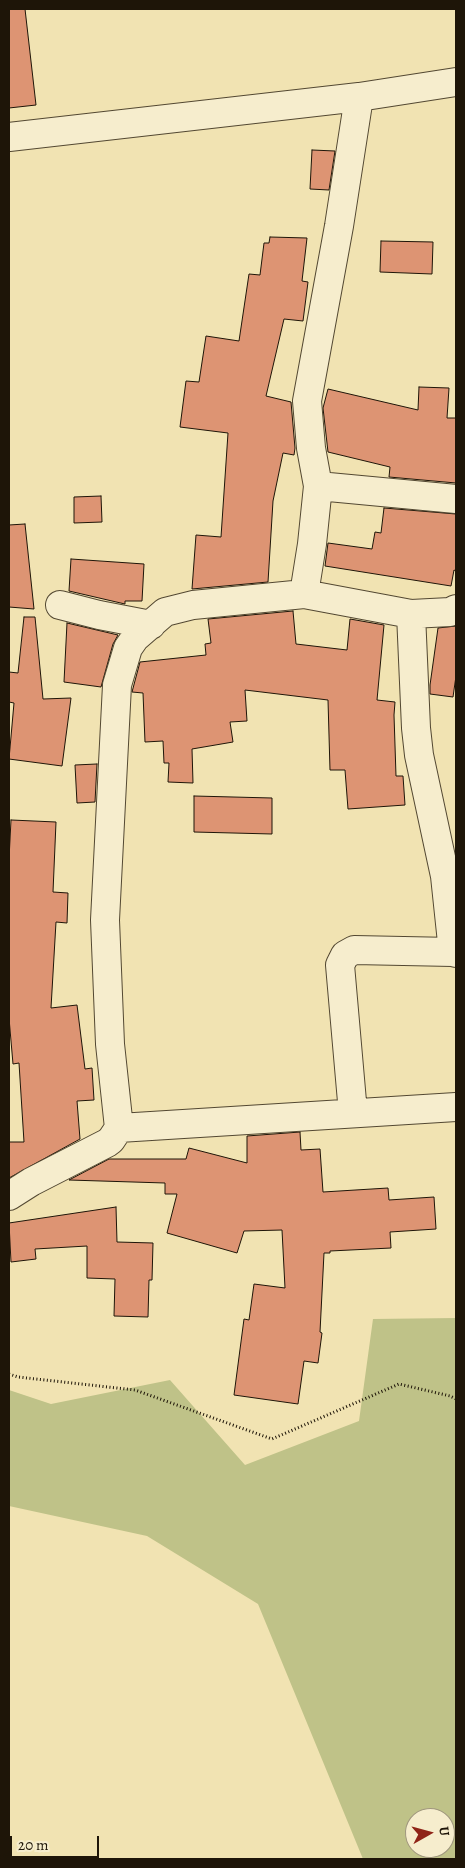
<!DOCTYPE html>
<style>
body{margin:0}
#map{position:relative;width:465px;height:1868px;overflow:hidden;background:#f1e3b2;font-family:Alegreya,serif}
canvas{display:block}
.frame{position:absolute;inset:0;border:10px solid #1e1508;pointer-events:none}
.north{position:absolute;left:405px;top:1808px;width:50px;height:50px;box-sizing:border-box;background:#f6edcd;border:1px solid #a0977e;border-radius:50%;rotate:83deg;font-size:14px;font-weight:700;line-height:20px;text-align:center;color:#1e1508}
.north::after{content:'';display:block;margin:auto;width:18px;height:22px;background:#8f2418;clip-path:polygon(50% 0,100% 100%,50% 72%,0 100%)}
.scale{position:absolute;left:10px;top:1836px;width:89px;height:22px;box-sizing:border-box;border:2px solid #1e1508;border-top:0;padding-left:6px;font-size:15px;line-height:18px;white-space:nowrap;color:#1e1508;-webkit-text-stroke:4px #f6edcd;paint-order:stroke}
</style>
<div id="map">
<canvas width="465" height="1868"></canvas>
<div class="frame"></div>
<div class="north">U</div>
<div class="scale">20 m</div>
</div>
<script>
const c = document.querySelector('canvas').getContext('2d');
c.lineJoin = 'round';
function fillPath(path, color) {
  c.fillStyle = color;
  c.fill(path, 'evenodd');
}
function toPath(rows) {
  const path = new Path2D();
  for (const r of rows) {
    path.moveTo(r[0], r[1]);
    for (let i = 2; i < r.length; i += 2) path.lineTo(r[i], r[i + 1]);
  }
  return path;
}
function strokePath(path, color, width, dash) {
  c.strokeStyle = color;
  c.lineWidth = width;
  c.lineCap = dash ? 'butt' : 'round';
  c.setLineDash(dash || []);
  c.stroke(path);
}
const green = toPath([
 [456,1318,456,1859,363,1859,258,1604,147,1536,9,1506,9,1390,51,1404,170,1380,245,1465,359,1421,373,1319],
 [415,1818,445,1818,445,1848,415,1848]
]);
const building = toPath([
 [9,9,25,9,36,105,9,108,9,9],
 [312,150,335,151,329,190,310,189,312,150],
 [270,237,307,238,302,281,308,282,303,321,284,319,266,396,291,402,295,448,294,455,283,453,273,501,268,582,192,589,196,535,221,537,228,433,180,427,186,381,199,382,206,336,239,341,249,274,260,275,264,243,269,243,270,237],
 [381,241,433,242,432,274,380,272,381,241],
 [419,387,449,388,447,418,456,418,456,483,389,477,390,467,328,452,323,408,328,389,418,410,419,387],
 [101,496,102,522,74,523,74,497,101,496],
 [384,508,456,514,456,571,454,570,451,586,325,566,328,543,372,549,375,532,381,533,384,508],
 [25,524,34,609,9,607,9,525,25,524],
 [71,559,144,564,142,601,125,601,125,604,69,591,71,559],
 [293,611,296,644,347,650,350,619,384,625,377,700,395,702,394,715,396,776,403,776,405,805,348,809,345,770,330,770,328,700,245,690,247,721,230,722,233,742,192,749,193,783,168,782,169,763,164,763,163,741,145,742,143,693,132,692,140,662,206,655,205,644,211,643,208,619,293,611],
 [24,617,35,617,43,699,71,698,62,766,9,759,14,703,9,702,9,672,18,673,24,617],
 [67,623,118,635,113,644,101,687,64,682,67,623],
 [456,626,456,676,453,697,430,694,430,685,438,628,456,626],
 [97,764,95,802,77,803,75,765,97,764],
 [194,796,272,798,272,834,194,832,194,796],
 [11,820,56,822,53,892,68,893,67,923,56,922,51,1008,77,1005,85,1069,92,1068,94,1100,77,1101,80,1139,9,1178,9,1142,24,1142,19,1063,13,1064,9,1018,9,859,11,820],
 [300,1132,301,1150,320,1149,323,1192,388,1188,389,1200,434,1197,436,1229,390,1232,391,1248,330,1251,330,1253,324,1253,320,1332,322,1333,318,1363,304,1361,298,1404,234,1395,244,1319,249,1320,254,1284,285,1288,282,1230,244,1231,237,1253,167,1233,177,1194,165,1194,165,1183,69,1180,109,1159,186,1159,189,1148,247,1163,247,1136,300,1132],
 [116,1207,117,1242,153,1243,152,1280,149,1280,148,1317,114,1316,115,1279,87,1278,87,1246,35,1249,36,1259,11,1262,9,1223,116,1207]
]);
const path = toPath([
 [9,1374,18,1377,135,1390,272,1439,399,1384,450,1396,456,1399]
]);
const minor = toPath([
 [9,137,359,97],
 [318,486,456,499],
 [304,594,312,544,318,486,311,448,307,401,339,226,359,97,456,82],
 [60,605,99,615,151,625],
 [411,614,416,728,419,755,445,876,453,952,456,953],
 [353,1113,340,965,345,955,354,950,453,952],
 [119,1128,110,1044,105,920,117,685,128,648,135,638,165,612,193,605,304,594,411,614,450,612,456,609],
 [9,1196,31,1182,107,1143,111,1140,119,1128,456,1107]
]);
fillPath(green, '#bfc288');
fillPath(building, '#dd9473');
strokePath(building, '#1e1508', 1);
strokePath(minor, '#534832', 30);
strokePath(path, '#1e1508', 3, [1, 2.5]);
strokePath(minor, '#f6edcd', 28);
</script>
